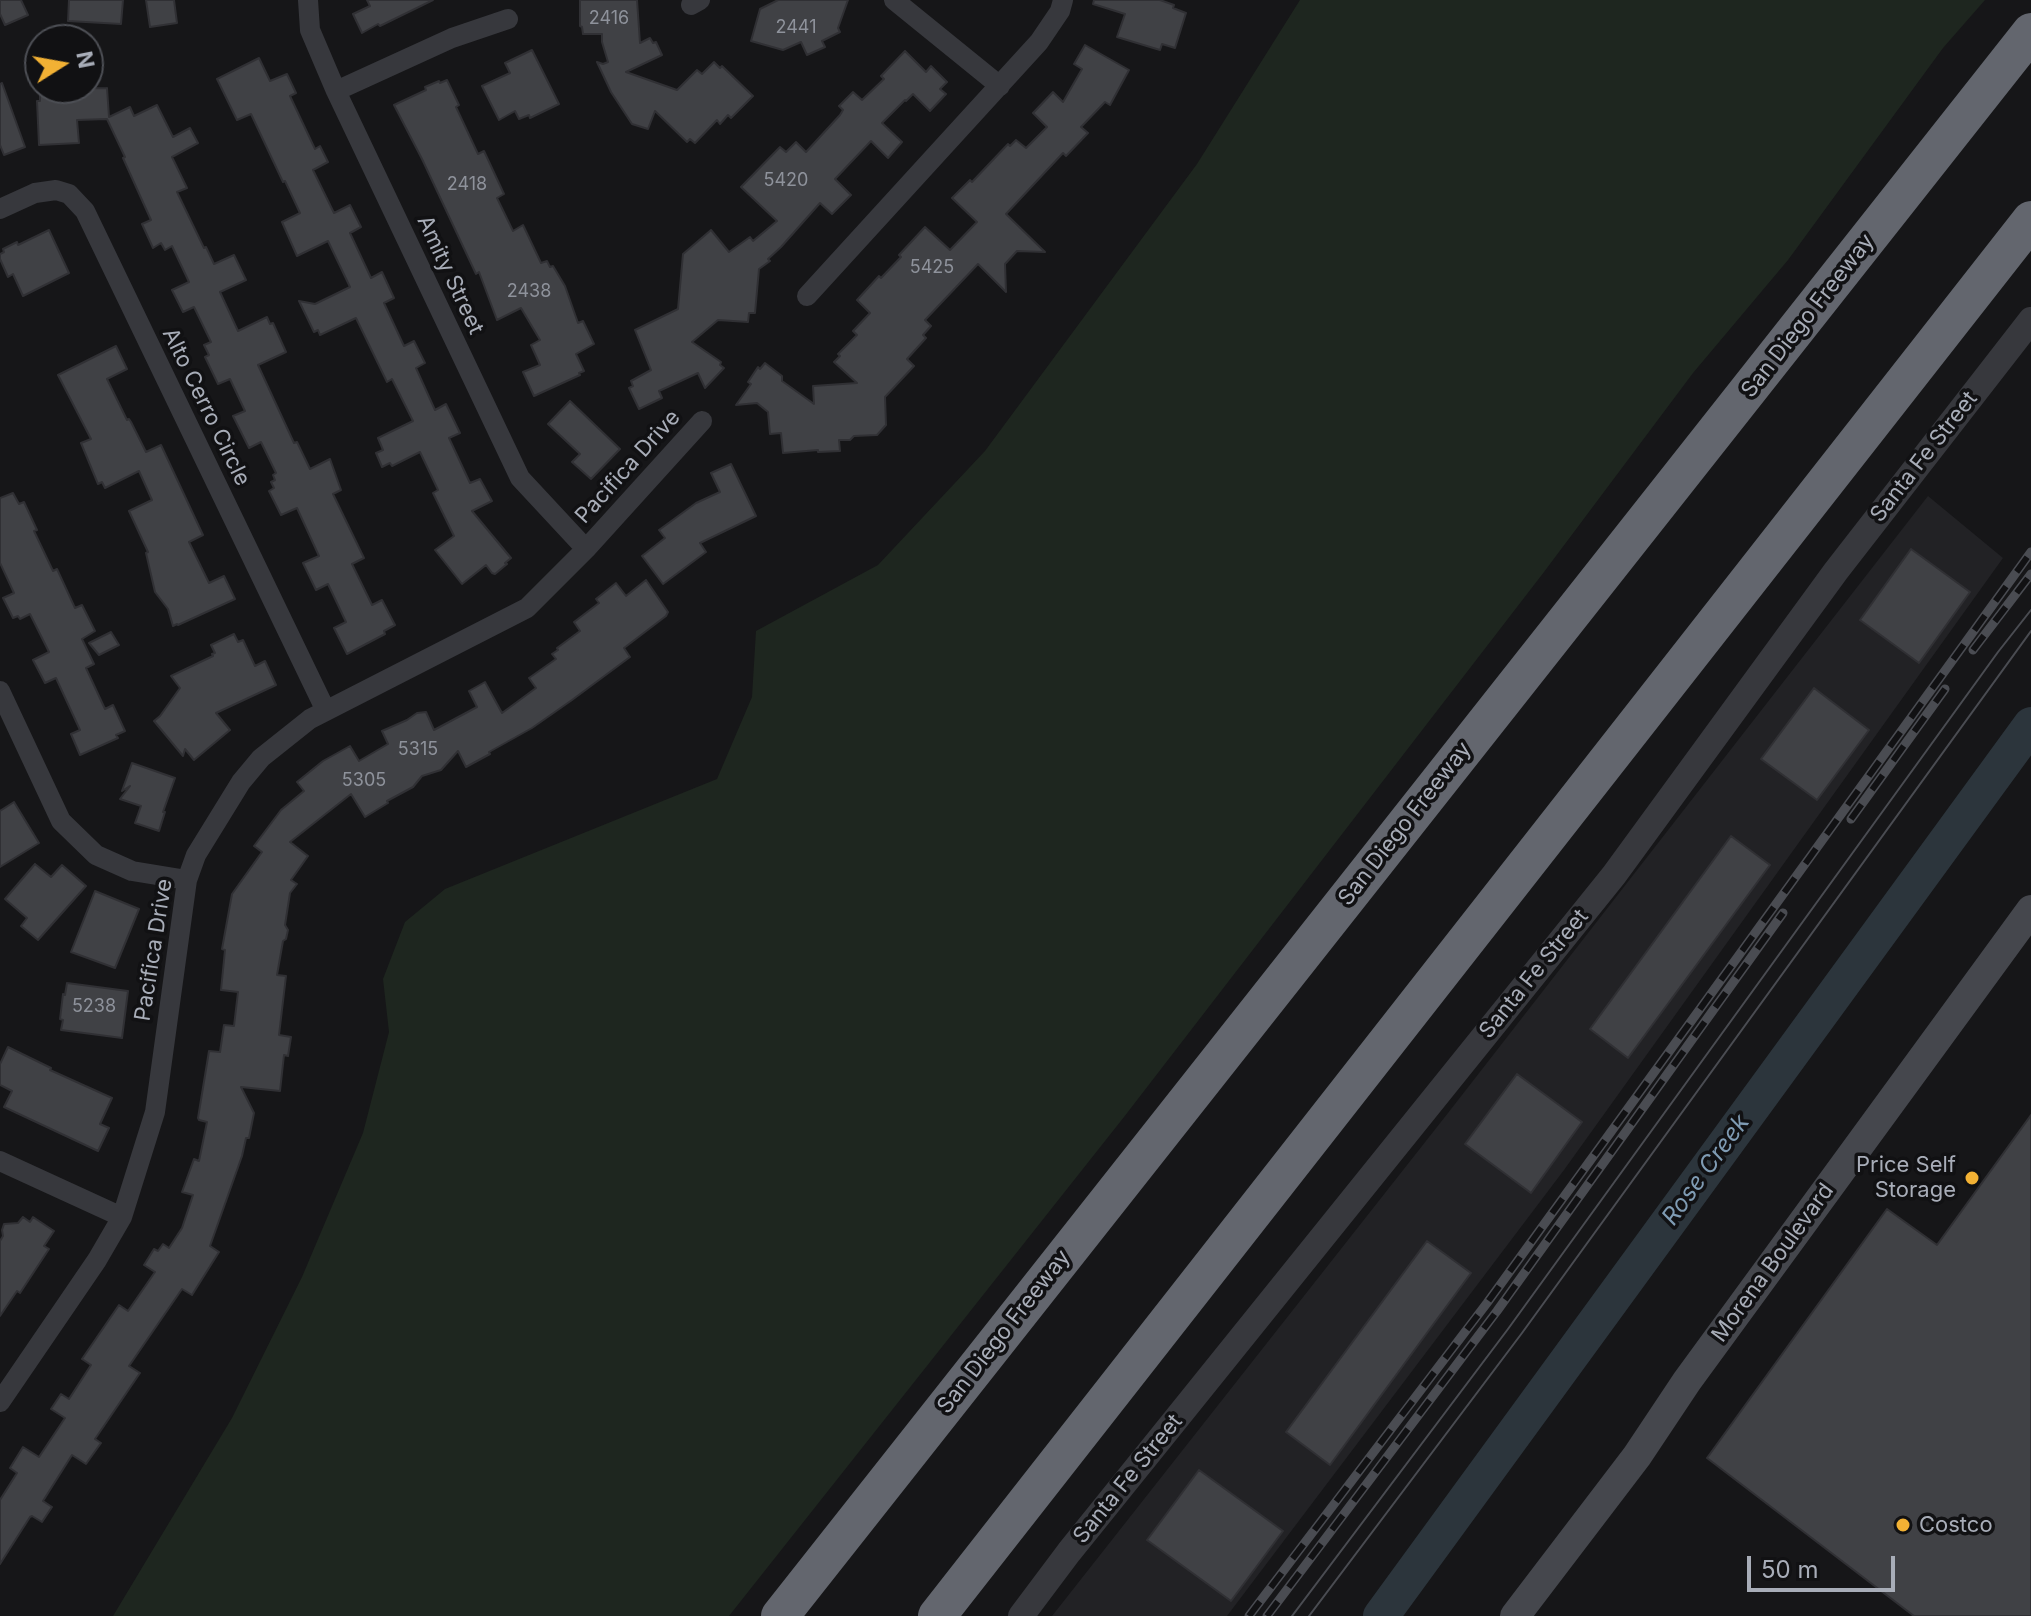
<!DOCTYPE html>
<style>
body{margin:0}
#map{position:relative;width:2031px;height:1616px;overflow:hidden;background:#161618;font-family:Inter,sans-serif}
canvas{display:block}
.north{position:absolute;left:24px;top:24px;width:80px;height:80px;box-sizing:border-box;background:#111113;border:2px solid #4d4f55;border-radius:50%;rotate:79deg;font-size:22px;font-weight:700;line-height:32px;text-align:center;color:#a8adb8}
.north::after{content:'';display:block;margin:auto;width:28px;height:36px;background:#f2b134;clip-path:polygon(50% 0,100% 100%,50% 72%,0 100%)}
.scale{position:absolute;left:1747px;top:1556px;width:148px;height:36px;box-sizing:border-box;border:4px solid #a8adb8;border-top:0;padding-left:10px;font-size:24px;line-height:28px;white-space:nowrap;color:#a8adb8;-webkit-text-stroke:6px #111113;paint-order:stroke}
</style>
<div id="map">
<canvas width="2031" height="1616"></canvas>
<div class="north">N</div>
<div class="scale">50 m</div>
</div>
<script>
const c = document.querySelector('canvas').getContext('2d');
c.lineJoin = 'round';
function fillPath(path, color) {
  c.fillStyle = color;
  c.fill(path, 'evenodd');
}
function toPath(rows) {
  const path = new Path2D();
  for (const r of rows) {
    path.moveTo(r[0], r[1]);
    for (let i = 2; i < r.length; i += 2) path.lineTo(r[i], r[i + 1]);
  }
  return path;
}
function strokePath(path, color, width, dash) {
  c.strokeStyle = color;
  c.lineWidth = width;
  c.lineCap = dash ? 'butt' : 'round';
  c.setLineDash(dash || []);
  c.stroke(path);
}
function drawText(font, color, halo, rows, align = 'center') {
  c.font = font + ' Inter,sans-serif';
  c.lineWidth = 7;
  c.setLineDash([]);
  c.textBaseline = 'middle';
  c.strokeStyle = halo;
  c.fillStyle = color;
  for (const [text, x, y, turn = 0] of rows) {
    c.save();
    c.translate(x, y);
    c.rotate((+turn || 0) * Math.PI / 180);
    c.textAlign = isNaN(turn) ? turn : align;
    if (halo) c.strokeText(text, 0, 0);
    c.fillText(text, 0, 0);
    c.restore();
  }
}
const built = toPath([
 [1928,496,2003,558,1564,1170,1227,1616,1052,1616,1448,1113]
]);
const green = toPath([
 [1300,0,1985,0,1943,48,1788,260,1693,373,1544,572,1124,1117,729,1616,113,1616,232,1418,302,1277,363,1133,389,1032,383,979,405,922,445,889,717,779,752,697,756,631,878,565,985,451,1197,164]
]);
const river = toPath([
 [1381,1616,2031,725]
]);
const building = toPath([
 [0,0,21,0,28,15,5,25,0,14,0,0],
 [69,0,123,0,121,24,68,21,69,0],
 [146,0,174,0,177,23,150,27,146,0],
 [367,0,433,0,380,26,378,24,362,33,353,14,370,6,367,0],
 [580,0,637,0,640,43,650,38,653,43,656,42,662,55,626,72,677,90,697,70,702,74,714,62,720,68,722,66,753,96,731,118,728,115,720,124,717,120,695,143,690,139,687,142,655,111,648,129,632,124,611,92,597,62,603,64,608,62,602,42,602,34,583,34,582,27,580,26,580,0],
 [778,0,848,0,838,28,840,32,822,41,825,47,807,55,801,42,783,50,751,41,760,9,778,0],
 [1094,0,1160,0,1174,5,1173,8,1186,13,1175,48,1162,44,1160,50,1117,37,1125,14,1093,4,1094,0],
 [1085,45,1129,70,1110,105,1105,102,1081,127,1088,133,1066,156,1063,153,1006,214,1045,252,1017,251,1005,264,1006,292,978,264,925,320,931,326,923,335,926,338,907,359,914,366,885,397,886,425,877,435,854,436,850,440,839,440,840,451,818,452,818,450,783,453,781,433,770,434,768,412,757,403,736,405,751,384,748,382,758,367,760,369,765,363,782,376,782,381,814,404,813,386,857,383,834,362,840,356,838,354,857,335,853,331,870,313,857,300,879,276,881,278,901,257,899,255,925,227,950,250,977,222,952,198,970,180,972,182,1008,144,1010,146,1016,140,1026,148,1047,127,1033,113,1053,92,1063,102,1082,69,1074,64,1085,45],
 [532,50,559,104,530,118,529,115,519,119,515,111,499,120,482,86,510,73,505,63,532,50],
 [905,51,926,72,931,66,947,82,940,89,946,94,930,111,913,94,906,101,905,100,882,123,902,142,888,158,871,141,835,179,851,195,832,214,820,203,781,247,768,259,770,261,759,269,755,313,749,313,748,322,718,320,692,342,721,362,720,365,724,368,705,388,698,373,659,391,662,398,639,409,629,388,633,386,631,381,651,370,635,330,678,309,683,254,711,230,729,252,750,237,753,241,777,221,741,187,780,147,786,152,796,142,806,152,840,115,843,110,839,106,853,92,862,100,884,79,881,76,905,51],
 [259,58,270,81,287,74,296,93,290,96,315,149,320,146,328,162,313,170,334,213,350,205,361,227,350,233,371,278,382,272,394,298,384,303,404,346,414,341,425,363,416,368,435,410,446,404,460,433,449,438,470,483,480,479,492,501,472,511,511,558,505,563,507,564,495,574,492,573,486,565,462,584,435,550,454,536,433,493,438,490,420,452,392,466,390,463,382,467,376,453,383,450,378,438,413,421,392,379,387,382,356,318,320,335,318,330,314,332,299,301,315,304,350,287,328,241,297,256,282,222,300,213,285,181,283,182,251,114,237,120,217,79,259,58],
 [447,80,459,105,456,107,478,154,484,151,504,194,497,198,513,231,523,225,541,263,547,261,550,267,553,266,565,286,578,323,583,321,594,344,576,354,584,371,579,373,580,375,534,396,523,372,540,365,531,345,540,340,521,308,497,320,479,272,476,274,422,159,394,105,426,90,425,87,439,81,440,83,447,80],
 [2,83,25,147,4,155,0,145,0,84,2,83],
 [107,88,109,117,130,107,134,116,157,105,173,137,190,128,198,143,172,157,187,188,177,192,204,248,206,247,214,264,234,255,246,280,220,292,238,331,267,317,270,324,273,323,286,352,258,365,294,443,297,442,310,469,330,459,341,490,333,494,364,558,352,564,372,605,382,600,395,625,384,631,385,634,347,654,334,628,346,622,328,584,316,590,303,563,319,556,297,508,281,515,269,491,274,488,271,482,275,480,273,475,276,473,261,442,249,448,233,416,245,411,230,379,218,384,205,357,209,355,204,345,211,342,194,307,183,312,172,290,189,282,172,246,165,250,161,243,153,248,142,224,151,220,123,158,125,157,107,119,77,120,79,143,39,145,37,101,40,101,40,89,107,88],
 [49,230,69,273,23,296,13,274,8,277,0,259,0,254,4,252,3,249,17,242,18,245,49,230],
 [116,346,127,369,107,379,127,420,129,419,131,422,146,452,161,445,203,535,189,542,209,583,224,576,235,599,178,625,177,624,173,626,168,609,155,592,146,553,148,552,129,511,152,500,139,471,105,488,102,482,98,484,81,443,91,439,58,375,116,346],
 [570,401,620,449,591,479,572,462,580,454,548,424,570,401],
 [731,464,756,516,700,543,706,552,663,584,642,556,665,538,659,530,696,503,720,492,711,473,731,464],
 [13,493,19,504,24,502,37,530,34,531,53,571,57,569,75,608,82,605,95,631,82,639,94,664,86,668,105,709,113,705,125,731,116,735,118,738,80,755,71,734,80,730,56,678,45,683,33,660,49,652,30,614,20,619,18,616,13,618,3,598,14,593,0,563,0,498,13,493],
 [1911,549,1970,592,1919,663,1860,620,1911,549],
 [646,580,668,612,666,616,624,648,630,657,572,700,532,728,489,752,490,754,466,767,458,751,441,770,422,776,413,787,387,801,388,803,365,817,351,794,290,842,308,856,291,880,297,884,290,893,285,925,288,930,286,939,283,941,277,975,286,976,279,1035,291,1037,288,1056,284,1055,280,1091,241,1087,254,1113,249,1138,246,1138,242,1156,210,1246,219,1252,192,1295,182,1289,129,1366,140,1373,95,1439,101,1443,86,1464,72,1455,43,1501,52,1507,42,1522,32,1516,30,1517,0,1564,0,1500,17,1473,10,1468,23,1447,39,1457,65,1418,51,1409,61,1394,69,1399,91,1365,82,1359,119,1305,128,1311,155,1272,144,1265,154,1249,158,1251,163,1244,169,1248,182,1228,193,1195,182,1192,194,1159,199,1161,207,1122,199,1120,198,1118,209,1051,220,1052,224,1025,234,1026,238,992,221,990,225,950,222,949,232,894,262,852,254,846,281,810,304,791,297,782,323,761,350,746,359,761,388,744,382,731,407,720,417,713,426,712,434,730,477,707,469,691,485,682,502,713,536,688,529,678,556,659,552,654,558,650,557,648,580,631,574,622,599,603,596,599,616,583,626,596,646,580],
 [111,632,119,645,99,655,89,643,111,632],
 [234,634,238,642,243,640,255,666,265,661,276,685,216,713,230,730,194,760,185,749,183,756,154,721,160,716,180,688,171,676,213,656,212,654,215,653,211,645,234,634],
 [1814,688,1869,730,1817,800,1761,759,1814,688],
 [132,763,175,778,163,812,165,812,159,831,135,823,141,806,120,799,130,786,122,791,132,763],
 [14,802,39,843,0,867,0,811,14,802],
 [1731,836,1770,865,1628,1058,1590,1029,1731,836],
 [35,864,51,877,62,865,86,886,38,940,21,926,27,918,5,899,35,864],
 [95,891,139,909,115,968,71,952,95,891],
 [67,983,128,991,122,1038,61,1030,63,1020,60,1019,63,994,65,995,67,983],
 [8,1047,51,1068,50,1070,112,1098,100,1124,109,1128,98,1151,4,1107,12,1091,0,1085,0,1064,8,1047],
 [1517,1074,1582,1122,1531,1193,1465,1144,1517,1074],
 [2031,1115,2031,1616,1914,1616,1707,1458,1887,1209,1937,1245,2031,1115],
 [23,1217,30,1222,33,1217,54,1231,44,1246,49,1249,20,1293,17,1291,0,1316,0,1241,3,1236,2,1230,4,1224,18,1223,23,1217],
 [1427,1241,1471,1273,1330,1465,1286,1432,1427,1241],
 [1199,1470,1283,1531,1231,1601,1147,1540,1199,1470]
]);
const minor = toPath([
 [308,0,310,30,336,91,520,478,586,549],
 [894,0,1000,86],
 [691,5,700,0],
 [336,91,452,38,508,19],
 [0,209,35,193,56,190,69,194,85,211,326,711],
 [807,296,1039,42,1060,11,1063,0],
 [0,691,61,821,96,855,132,871,187,880],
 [0,1161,122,1217],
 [0,1402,97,1260,122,1217,155,1112,187,880,196,855,241,782,261,758,310,719,527,608,586,549,702,421]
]);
const tertiary = toPath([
 [1021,1616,1069,1552,1614,875,1836,571,2031,320]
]);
const secondary = toPath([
 [1515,1616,1637,1456,1687,1381,2031,910]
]);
const motorway = toPath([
 [780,1616,2031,32],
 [937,1616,2031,220]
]);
const tram = toPath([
 [1292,1616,1508,1329,1998,652,2031,610],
 [1309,1616,1522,1333,2031,631]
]);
const rail = toPath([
 [1973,650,2031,574],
 [1851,819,1945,689],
 [1249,1616,1487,1303,2031,552],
 [1267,1616,1497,1311,1783,913]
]);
const markers = [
 [1972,1178,8,"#f2b134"],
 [1903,1525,8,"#f2b134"]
];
const numberNames = [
 ["2416",609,19],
 ["2441",796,28],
 ["5420",786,181],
 ["2418",467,185],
 ["5425",932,268],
 ["2438",529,292],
 ["5315",418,750],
 ["5305",364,781],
 ["5238",94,1007]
];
const streetNames = [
 ["Amity Street",450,275,65],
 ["San Diego Freeway",1808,316,-52],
 ["Alto Cerro Circle",206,407,64],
 ["Santa Fe Street",1924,457,-52],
 ["Pacifica Drive",628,467,-48],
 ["San Diego Freeway",1405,824,-52],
 ["Pacifica Drive",154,950,-81],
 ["Santa Fe Street",1534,974,-51],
 ["Morena Boulevard",1773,1263,-54],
 ["San Diego Freeway",1004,1332,-52],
 ["Santa Fe Street",1128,1479,-51]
];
const poiNames = [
 ["Price Self",1956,1165],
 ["Storage",1956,1190],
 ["Costco",1919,1525,"left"]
];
const waterNames = [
 ["Rose Creek",1706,1170,-54]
];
fillPath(built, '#222225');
fillPath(green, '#1e261f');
strokePath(river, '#2c353c', 36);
fillPath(building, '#404145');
strokePath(building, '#303034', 2);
strokePath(minor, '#37383d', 20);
strokePath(tertiary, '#37383d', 26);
strokePath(secondary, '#45474d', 30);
strokePath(motorway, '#63666e', 38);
strokePath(tram, '#4a4c52', 2);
strokePath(rail, '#4a4c52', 9);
strokePath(rail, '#111113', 6, [18]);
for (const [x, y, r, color] of markers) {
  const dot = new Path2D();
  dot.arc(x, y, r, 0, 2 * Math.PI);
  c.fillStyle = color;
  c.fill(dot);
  strokePath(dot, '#111113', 3);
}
drawText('18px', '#8e929b', null, numberNames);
drawText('22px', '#a8adb8', '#111113', streetNames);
drawText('22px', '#a8adb8', '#111113', poiNames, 'right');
drawText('italic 24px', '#7f9bb3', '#111113', waterNames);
</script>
